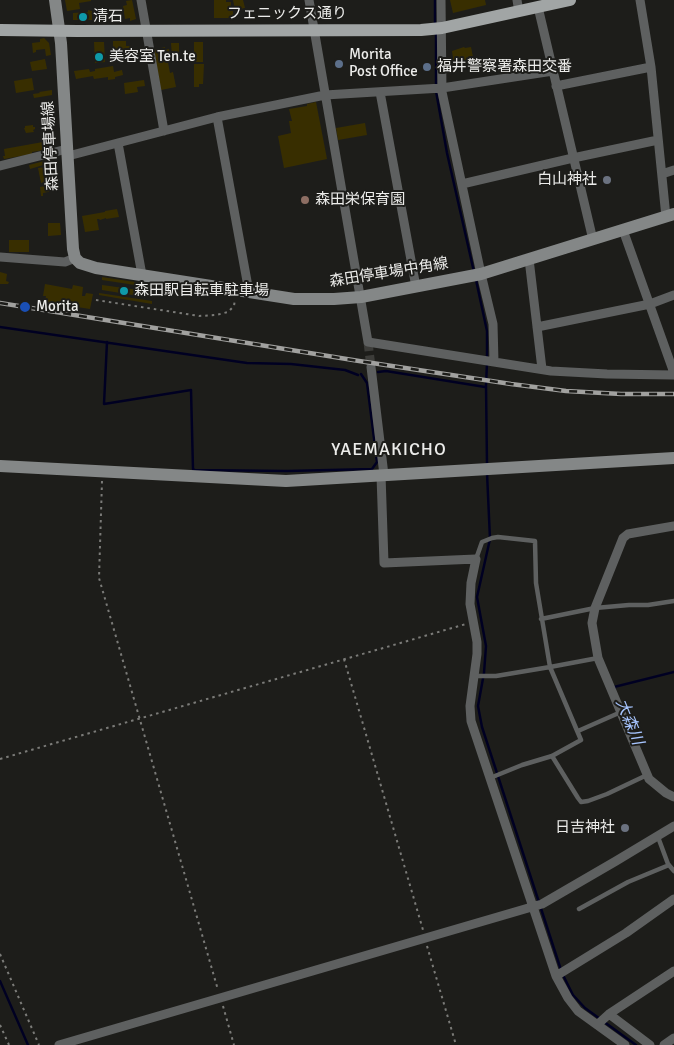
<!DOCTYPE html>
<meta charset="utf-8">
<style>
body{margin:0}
canvas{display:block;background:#1d1d1a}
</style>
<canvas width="674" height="1045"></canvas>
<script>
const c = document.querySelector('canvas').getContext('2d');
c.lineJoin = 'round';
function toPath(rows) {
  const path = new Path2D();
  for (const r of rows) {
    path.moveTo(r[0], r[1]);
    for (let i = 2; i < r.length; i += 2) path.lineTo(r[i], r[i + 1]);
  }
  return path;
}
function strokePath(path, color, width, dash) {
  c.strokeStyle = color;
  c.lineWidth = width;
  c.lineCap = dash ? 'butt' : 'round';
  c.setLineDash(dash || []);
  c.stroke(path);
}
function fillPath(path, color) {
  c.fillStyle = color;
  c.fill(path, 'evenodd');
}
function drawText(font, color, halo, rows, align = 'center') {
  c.font = font + ' Signika,"Noto Sans JP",sans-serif';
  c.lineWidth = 4;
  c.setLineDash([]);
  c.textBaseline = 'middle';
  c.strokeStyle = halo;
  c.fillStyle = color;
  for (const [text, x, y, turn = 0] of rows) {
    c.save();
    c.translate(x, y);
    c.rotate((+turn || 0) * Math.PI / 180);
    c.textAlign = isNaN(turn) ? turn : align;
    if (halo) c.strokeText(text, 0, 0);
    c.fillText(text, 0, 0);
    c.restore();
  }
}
const stream = toPath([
 [435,0,435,23],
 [436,31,436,86],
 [436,91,447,153,474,272],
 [476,280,487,331,487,358],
 [0,327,247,363,291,364,345,370,358,375],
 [107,342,104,404,191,390,193,469,195,470,287,471,372,469,377,462,367,383,361,374],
 [378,372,386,371,485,387],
 [487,465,486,385,487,363],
 [487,473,490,539,477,597,486,646,484,673,478,706,482,727,561,970],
 [615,688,614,687,674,672],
 [563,975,573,995,585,1008,636,1045],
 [0,981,28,1045]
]);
const building = toPath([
 [65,0,91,0,91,1,79,3,80,9,67,11],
 [132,0,136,19,130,21,130,18,125,19,123,6,127,5,126,1],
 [214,0,226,0,226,2,231,2,231,9,233,9,233,18,214,18],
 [233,0,243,0,245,8,235,10],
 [450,0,485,0,486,5,453,13],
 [110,8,121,8,122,19,111,20],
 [108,9,109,19,95,20,94,10],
 [88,10,92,11,92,20,73,20,73,13,88,12],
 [44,38,49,43,51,55,46,56,45,49,36,50,36,52,33,53,32,43,40,42,40,39],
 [113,41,126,41,126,46,131,46,131,52,113,52],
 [94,42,104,42,105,62,95,63],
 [194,42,203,42,203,62,194,62],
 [171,43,179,43,179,56,172,57],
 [165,47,165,50,169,49,170,57,167,57,170,73,173,72,176,87,161,90,154,50],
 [464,47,465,48,471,47,474,62,453,66,451,58,453,58,452,51],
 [45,59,47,69,32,71,30,62],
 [194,64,204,64,203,84,199,84,199,87,194,87],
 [113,66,114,72,122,70,123,75,115,77,115,79,108,80,108,77,94,79,93,76,76,79,74,71,89,69,90,72,95,71,95,69],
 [32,78,34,90,16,93,14,81],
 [144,80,145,86,137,87,138,92,125,94,124,83],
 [52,90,52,95,34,98,33,94,40,93,39,92],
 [316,102,327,159,284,168,278,136,291,133,289,121,292,121,289,109,307,106,307,104],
 [365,123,367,135,338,140,336,128],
 [33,125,33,127,35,127,35,129,33,130,34,132,26,133,24,128,25,128,25,126],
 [54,140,55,145,51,145,51,149,32,152,32,154,4,159,3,156,5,156,4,149],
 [52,159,53,162,30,169,29,165],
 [53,166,56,182,52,182,53,191,43,193,43,196,41,196,40,187,50,185,49,182,41,183,38,168],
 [117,209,119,217,106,219,106,218,100,220,99,219,97,219,99,230,85,232,82,216,105,212,105,211],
 [48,223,60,223,61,235,48,236],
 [9,240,29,240,29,252,9,252],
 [0,272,7,274,6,281,9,282,8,284,0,284],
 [102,277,155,285,155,288,102,280],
 [45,284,72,289,73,285,83,287,82,296,85,296,86,293,93,294,90,309,45,302,46,296,43,296],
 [102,285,146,291,145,297,102,290],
 [99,293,152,301,152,304,99,295]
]);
const streetTunnel = toPath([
 [368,342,371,367]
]);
const path = toPath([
 [96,300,199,316,216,315,228,312,234,306,235,299],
 [102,481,99,578,218,990],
 [344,659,423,930],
 [0,759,466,624],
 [427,946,456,1045],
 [0,954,39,1045],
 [223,1006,234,1045],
 [0,1025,9,1045]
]);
const lane = toPath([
 [476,559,482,542,492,538,498,537,535,541,536,583,550,667,581,740,552,756,522,765,490,778],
 [541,619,595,608,629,605,648,605,674,601],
 [475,676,496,676,550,667,598,658],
 [578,731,621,712],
 [552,756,578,798,581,802,588,801,607,794,647,775],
 [658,837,668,864,674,871],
 [579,909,628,882,669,865]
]);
const street = toPath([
 [141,0,164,131],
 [309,0,368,342,551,371,607,374,674,375],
 [441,0,442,92,481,274,493,324,494,362],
 [517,0,519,12],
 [640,0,651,67,666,217],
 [538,7,593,240],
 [556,86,651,67],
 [380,92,416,287],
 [217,117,249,292],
 [118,143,142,275],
 [68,156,217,117,325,95,442,88,553,71],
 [0,166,67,149],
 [662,174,674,170],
 [462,184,573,158,658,140],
 [623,230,674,373],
 [0,257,65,262,75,258],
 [529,259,542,369],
 [537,327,650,304,674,295],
 [371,367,384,475],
 [381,475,384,563,476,559,471,583,470,604,477,642,477,654,470,706,471,721,556,976,568,998,578,1011,625,1045],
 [674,526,628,534,623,538,595,608,592,623,598,658,649,779,666,793,674,797],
 [556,976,626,933,674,899],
 [609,1014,650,1045],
 [597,1025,609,1014,674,971],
 [59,1045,542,904,616,861,674,826],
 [664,1045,674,1038]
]);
const secondary = toPath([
 [55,0,61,43,73,249,75,258,80,263,96,268,294,299,334,299,361,297,481,274,674,214],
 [0,466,286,481,674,458]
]);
const primary = toPath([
 [0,30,77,31,421,30,442,28,570,0]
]);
const rail = toPath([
 [0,303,359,361,511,384,566,391,621,394,674,394]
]);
const markers = [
 [83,17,5,"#0f9aa8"],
 [99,57,5,"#0f9aa8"],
 [339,64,5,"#5c6f8a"],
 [427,67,5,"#5c6f8a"],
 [607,180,5,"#6b7280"],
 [305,200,5,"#8d6e63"],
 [124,291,5,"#0f9aa8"],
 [25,307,6,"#1a4fb4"],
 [625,828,5,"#6b7280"]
];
const streetNames = [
 ["フェニックス通り",287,14],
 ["森田停車場線",51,146,-93],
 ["森田停車場中角線",389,273,-9]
];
const poiNames = [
 ["清石",93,17],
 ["Morita",349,55],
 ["Post Office",349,72],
 ["美容室 Ten.te",109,57],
 ["福井警察署森田交番",437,67],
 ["白山神社",597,180,"right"],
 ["森田栄保育園",315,200],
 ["森田駅自転車駐車場",134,291],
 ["Morita",36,307],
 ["日吉神社",615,828,"right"]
];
const waterNames = [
 ["大森川",629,722,68]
];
const quarterNames = [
 ["YAEMAKICHO",389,450]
];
strokePath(stream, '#002', 2.5);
fillPath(building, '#382e00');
strokePath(streetTunnel, '#3c3c39', 9, [9, 4.5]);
strokePath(path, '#7b7b78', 2, [2.5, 4]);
strokePath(lane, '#5e6060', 4.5);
strokePath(street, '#5e6060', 9);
strokePath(secondary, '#848787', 12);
strokePath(primary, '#a1a5a5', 12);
strokePath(rail, '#a1a19f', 4.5);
strokePath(rail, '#1d1d1a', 2.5, [8]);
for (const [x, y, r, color] of markers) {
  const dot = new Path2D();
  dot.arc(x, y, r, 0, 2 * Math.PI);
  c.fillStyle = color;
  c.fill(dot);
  strokePath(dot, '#1d1d1a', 2);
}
drawText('15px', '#ececea', '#1d1d1a', streetNames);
drawText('15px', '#ececea', '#1d1d1a', poiNames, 'left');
drawText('italic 16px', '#a6c4fe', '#1d1d1a', waterNames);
c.letterSpacing = '1px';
drawText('18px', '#ececea', '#1d1d1a', quarterNames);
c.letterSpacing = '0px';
</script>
